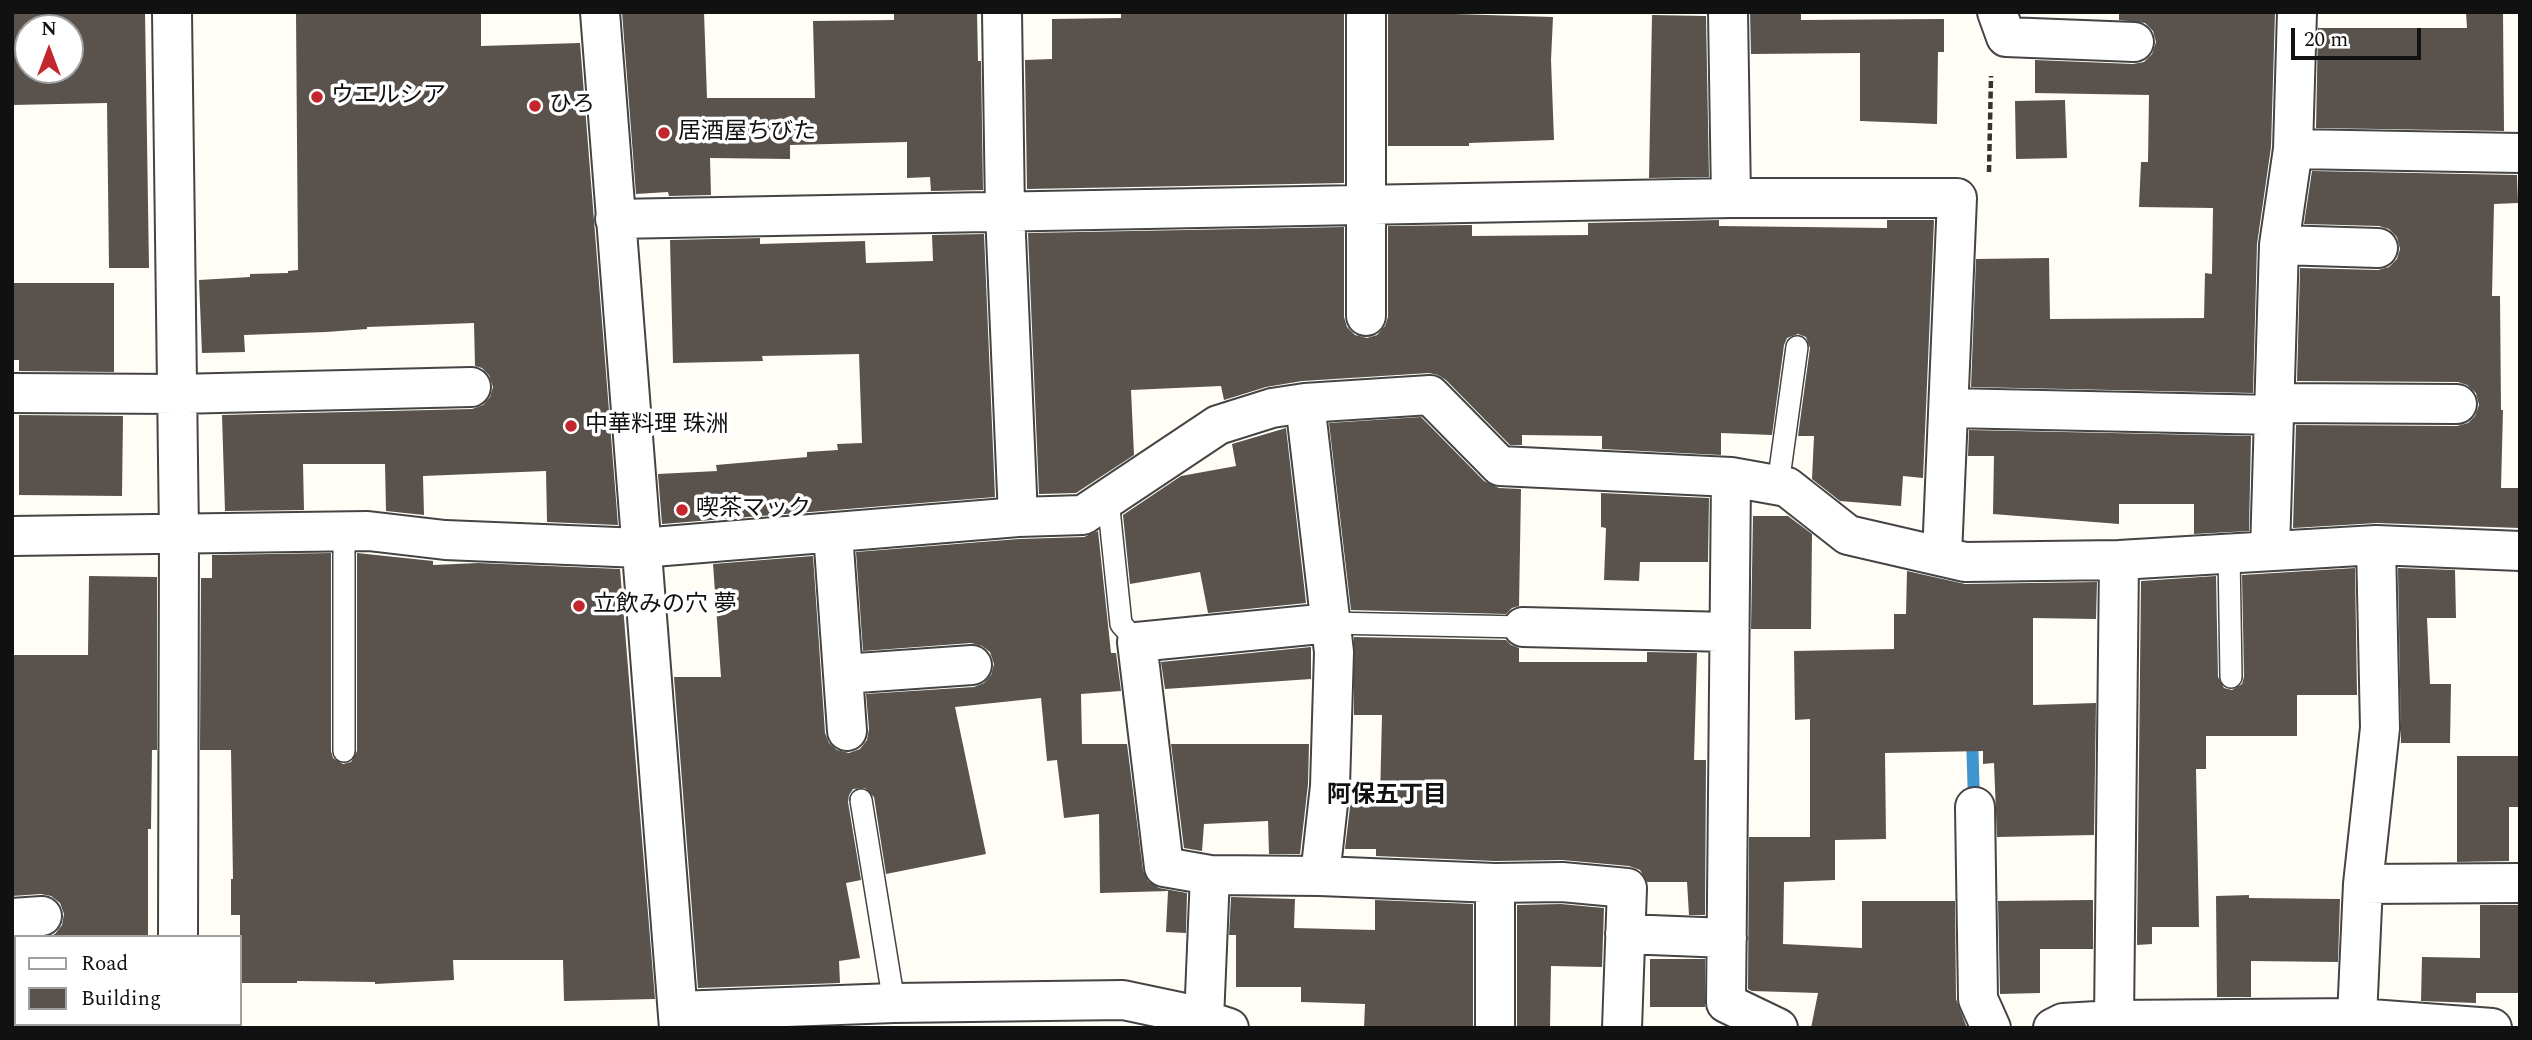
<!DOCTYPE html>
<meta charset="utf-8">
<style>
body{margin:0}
#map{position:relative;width:2532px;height:1040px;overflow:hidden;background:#fffdf5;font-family:Spectral,serif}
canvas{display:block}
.frame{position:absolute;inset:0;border:14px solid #111;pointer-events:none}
.legend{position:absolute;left:14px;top:935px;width:228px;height:91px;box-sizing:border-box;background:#fff;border:2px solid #a0a0a0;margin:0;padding:9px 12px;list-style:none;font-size:21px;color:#111}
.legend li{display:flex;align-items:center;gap:14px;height:35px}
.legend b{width:35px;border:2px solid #a0a0a0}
.north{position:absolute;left:14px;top:14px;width:70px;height:70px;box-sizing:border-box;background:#fff;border:2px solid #a0a0a0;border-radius:50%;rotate:0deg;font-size:19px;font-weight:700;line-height:28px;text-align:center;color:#111}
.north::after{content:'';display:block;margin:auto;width:24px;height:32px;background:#c4262e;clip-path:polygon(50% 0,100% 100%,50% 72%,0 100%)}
.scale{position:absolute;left:2291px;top:28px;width:130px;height:32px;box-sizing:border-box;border:4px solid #111;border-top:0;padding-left:9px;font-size:21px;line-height:24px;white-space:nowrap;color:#111;-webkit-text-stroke:5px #fff;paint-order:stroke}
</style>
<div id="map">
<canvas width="2532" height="1040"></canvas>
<div class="frame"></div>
<ul class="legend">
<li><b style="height:9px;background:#fff"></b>Road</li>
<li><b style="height:19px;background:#5a524d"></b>Building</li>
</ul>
<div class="north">N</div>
<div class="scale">20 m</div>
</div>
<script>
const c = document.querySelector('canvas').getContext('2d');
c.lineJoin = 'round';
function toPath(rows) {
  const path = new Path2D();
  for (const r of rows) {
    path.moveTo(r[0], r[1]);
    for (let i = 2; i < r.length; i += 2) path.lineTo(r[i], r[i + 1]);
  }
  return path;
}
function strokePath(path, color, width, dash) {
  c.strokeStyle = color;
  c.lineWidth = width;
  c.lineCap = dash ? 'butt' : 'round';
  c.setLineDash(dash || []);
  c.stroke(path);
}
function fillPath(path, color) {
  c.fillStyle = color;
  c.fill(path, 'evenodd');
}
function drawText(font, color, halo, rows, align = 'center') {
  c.font = font + ' Spectral,"Noto Sans JP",serif';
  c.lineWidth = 7;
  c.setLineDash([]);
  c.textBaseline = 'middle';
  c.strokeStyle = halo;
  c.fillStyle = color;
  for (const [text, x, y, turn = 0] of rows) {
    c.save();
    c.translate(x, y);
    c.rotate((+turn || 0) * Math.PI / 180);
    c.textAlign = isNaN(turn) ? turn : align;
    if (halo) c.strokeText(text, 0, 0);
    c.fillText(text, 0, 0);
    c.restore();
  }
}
const stream = toPath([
 [1972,737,1974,800]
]);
const building = toPath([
 [12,12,145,12,149,268,109,268,107,103,12,105],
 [28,28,70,28,70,70,28,70],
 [296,12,481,12,481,46,580,43,618,525,547,522,546,471,423,476,424,515,386,511,385,464,303,464,304,510,225,511,222,415,472,409,483,405,490,397,493,387,489,375,482,368,475,366,474,323,367,327,367,329,326,332,244,335,245,352,202,353,199,280,250,277,250,274,288,273,288,271,298,270],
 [622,12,704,12,707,98,815,98,813,21,894,20,894,12,977,12,978,61,981,61,983,190,931,191,930,177,907,178,907,142,790,145,790,159,710,158,711,195,669,196,668,192,636,194],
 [1121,12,1344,12,1344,183,1027,189,1025,60,1052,59,1052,19,1121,18],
 [1388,12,1553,17,1551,60,1554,140,1469,143,1469,146,1388,146],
 [1750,12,1801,12,1801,20,1944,19,1944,52,1938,52,1937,124,1860,121,1860,53,1751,54],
 [2119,12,2275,12,2271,147,2257,244,2253,393,1971,387,1976,259,2049,258,2050,319,2204,318,2205,273,2212,274,2213,208,2139,207,2141,162,2148,162,2149,95,2035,93,2035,60,2133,64,2144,62,2152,54,2156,42,2153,31,2145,23,2119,20],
 [2466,12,2503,12,2504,131,2316,128,2318,28,2467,28],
 [1652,15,1706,16,1709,177,1649,178],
 [2065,100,2067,158,2016,159,2015,101],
 [2312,171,2517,175,2518,203,2494,204,2492,296,2500,296,2501,410,2503,410,2501,488,2520,488,2520,528,2377,523,2293,528,2296,425,2457,426,2468,423,2475,416,2479,405,2476,393,2467,385,2458,382,2297,381,2300,268,2378,270,2389,267,2397,259,2400,249,2397,237,2389,229,2379,226,2304,224],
 [1719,220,1719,226,1887,228,1887,220,1934,220,1923,478,1903,476,1901,506,1840,501,1812,479,1814,436,1798,436,1810,348,1806,337,1798,334,1787,338,1784,345,1772,435,1721,433,1721,455,1602,449,1602,436,1522,435,1522,445,1510,445,1446,380,1438,375,1429,373,1302,381,1266,387,1224,400,1221,386,1131,390,1134,455,1076,493,1039,494,1028,233,1344,227,1344,317,1347,327,1355,335,1367,338,1377,335,1385,326,1388,317,1388,226,1472,225,1472,236,1588,235,1588,223],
 [984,234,995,497,662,524,658,474,717,471,716,465,807,457,807,452,838,450,837,444,862,443,859,354,762,356,763,361,673,363,670,240,760,238,760,244,865,241,866,263,933,261,932,235],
 [12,283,114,283,114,372,19,371,19,360,12,360],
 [19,415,123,416,122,496,19,495],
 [1421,417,1484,481,1499,488,1521,489,1519,606,1512,608,1506,614,1351,610,1329,423],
 [1286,428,1306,603,1208,613,1200,572,1130,584,1123,515,1181,476,1236,466,1232,444],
 [1969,430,2251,436,2249,531,2194,534,2194,504,2119,504,2119,524,1993,514,1994,456,1968,456],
 [1601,493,1709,498,1708,562,1640,562,1639,581,1604,580,1606,528,1601,527],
 [1753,516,1788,516,1812,534,1811,629,1751,629],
 [1098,531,1111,653,1116,653,1121,691,1081,694,1082,744,1127,744,1143,870,1148,881,1159,888,1187,893,1186,933,1166,932,1168,891,1100,893,1099,814,1064,818,1057,760,1047,761,1041,698,955,707,986,854,886,874,874,797,865,788,853,789,849,795,848,802,861,880,846,883,860,958,839,961,840,983,698,988,674,677,721,677,713,564,813,556,825,733,829,743,837,750,849,753,860,749,867,740,869,729,866,694,974,687,984,683,991,675,994,664,990,652,982,646,971,643,863,651,856,552,1019,539,1084,537],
 [331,553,331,751,333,758,343,764,351,762,357,751,357,553,433,561,433,565,478,563,620,569,655,999,564,1001,563,960,453,960,454,980,375,984,375,982,297,981,297,983,240,983,240,915,231,915,231,879,233,879,231,750,200,750,201,578,212,578,212,555],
 [2355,568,2357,695,2297,695,2297,736,2206,736,2206,769,2196,769,2199,927,2152,927,2152,944,2137,945,2141,581,2216,576,2218,677,2224,688,2232,690,2242,684,2244,677,2242,575],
 [2398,568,2455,570,2456,618,2427,618,2430,684,2451,684,2450,743,2401,743],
 [1907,571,1965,584,2097,582,2096,619,2033,618,2033,705,2096,703,2094,835,1997,837,1994,763,1983,764,1983,751,1885,753,1886,839,1835,840,1835,880,1784,882,1783,944,1862,948,1862,901,1955,901,1956,999,1967,1028,1811,1028,1818,993,1752,991,1748,989,1749,837,1810,837,1810,719,1795,720,1794,651,1894,649,1894,614,1906,614],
 [89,576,157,577,157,750,152,750,151,829,148,829,148,937,47,937,55,934,62,925,64,914,60,903,51,896,41,894,12,896,12,655,88,655],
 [1354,637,1506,640,1511,645,1519,648,1519,662,1647,662,1647,652,1697,653,1694,760,1706,760,1705,915,1689,915,1687,882,1647,882,1640,870,1629,866,1562,860,1495,861,1376,856,1376,849,1345,849,1351,799,1380,799,1382,715,1354,715],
 [1311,647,1311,679,1165,689,1161,662],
 [1171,744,1309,744,1308,784,1300,854,1269,854,1268,821,1204,824,1202,851,1184,848],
 [2457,756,2520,756,2520,807,2509,807,2509,861,2457,862],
 [2249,895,2249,898,2340,899,2338,962,2251,961,2251,997,2217,997,2216,896],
 [1231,897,1295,899,1294,928,1375,930,1375,900,1473,904,1473,1028,1364,1028,1365,1004,1301,1002,1301,987,1236,987,1236,935,1229,935],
 [2093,900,2093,949,2040,949,2040,993,2000,994,1998,901],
 [1561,904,1604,908,1602,967,1551,966,1550,1028,1517,1028,1517,905],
 [2480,905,2520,905,2520,993,2476,993,2476,1003,2421,1001,2422,957,2480,958],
 [1650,959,1705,959,1705,1007,1650,1007]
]);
const path = toPath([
 [1989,172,1991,76]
]);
const lane = toPath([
 [1778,485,1797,347],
 [1108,499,1121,624,1137,642],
 [344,532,344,751],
 [2229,553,2231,677],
 [1330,623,1523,627],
 [861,800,894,1003]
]);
const street = toPath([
 [172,12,179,534,178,937],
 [600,12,679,1028],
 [1002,12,1005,212,1018,517],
 [1366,12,1366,316],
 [1728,12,1731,198],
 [1997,12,2006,37,2134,42],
 [2293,149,2520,153],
 [615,219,1731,198,1957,198,1942,556],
 [2279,245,2378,248],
 [12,393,177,394,471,387],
 [1305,403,1334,652,1330,786,1320,876,1495,883,1562,882,1627,888,1622,1028],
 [2274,403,2457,404],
 [1949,408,2274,415],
 [1731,477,1726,1003,1778,1028],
 [833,533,847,731],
 [12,536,368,531,445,540,641,548,1018,517,1083,515,1218,425,1272,408,1305,403,1430,395,1500,466,1731,477,1787,487,1848,535,1965,562,2119,560,2376,545,2520,551],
 [2270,551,2279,245,2293,149,2297,12],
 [1523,627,1728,632],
 [843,674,972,665],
 [1975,807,1978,999,1991,1028],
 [1320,876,1210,875,1164,867,1137,642,1330,623],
 [2363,884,2520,883],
 [12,918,42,916],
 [1625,934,1727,938],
 [678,1011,894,1003,1123,1000,1180,1012,1229,1028],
 [2357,1018,2363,884,2380,728,2376,545],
 [1204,1020,1210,875],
 [2114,1020,2119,560],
 [1495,1028,1495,883],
 [2053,1028,2063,1023,2114,1020,2357,1018,2492,1028]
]);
const markers = [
 [317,97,7,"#c4262e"],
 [535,106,7,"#c4262e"],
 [664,133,7,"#c4262e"],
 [571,426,7,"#c4262e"],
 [682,510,7,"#c4262e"],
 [579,606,7,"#c4262e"]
];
const poiNames = [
 ["ウエルシア",331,97],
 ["ひろ",549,106],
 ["居酒屋ちびた",678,133],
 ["中華料理 珠洲",585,426],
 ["喫茶マック",696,510],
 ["立飲みの穴 夢",593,606]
];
const neighbourhoodNames = [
 ["阿保五丁目",1387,797]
];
strokePath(stream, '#3f96cf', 12);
fillPath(building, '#5a524d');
strokePath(lane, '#444', 24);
strokePath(street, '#444', 42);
strokePath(path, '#333', 4.5, [7, 3.5]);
strokePath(lane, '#fff', 21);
strokePath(street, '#fff', 38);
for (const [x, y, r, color] of markers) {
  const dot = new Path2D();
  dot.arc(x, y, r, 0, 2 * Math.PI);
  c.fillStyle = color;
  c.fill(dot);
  strokePath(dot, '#fff', 2.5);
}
drawText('23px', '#111', '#fff', poiNames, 'left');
drawText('bold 24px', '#111', '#fff', neighbourhoodNames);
</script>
